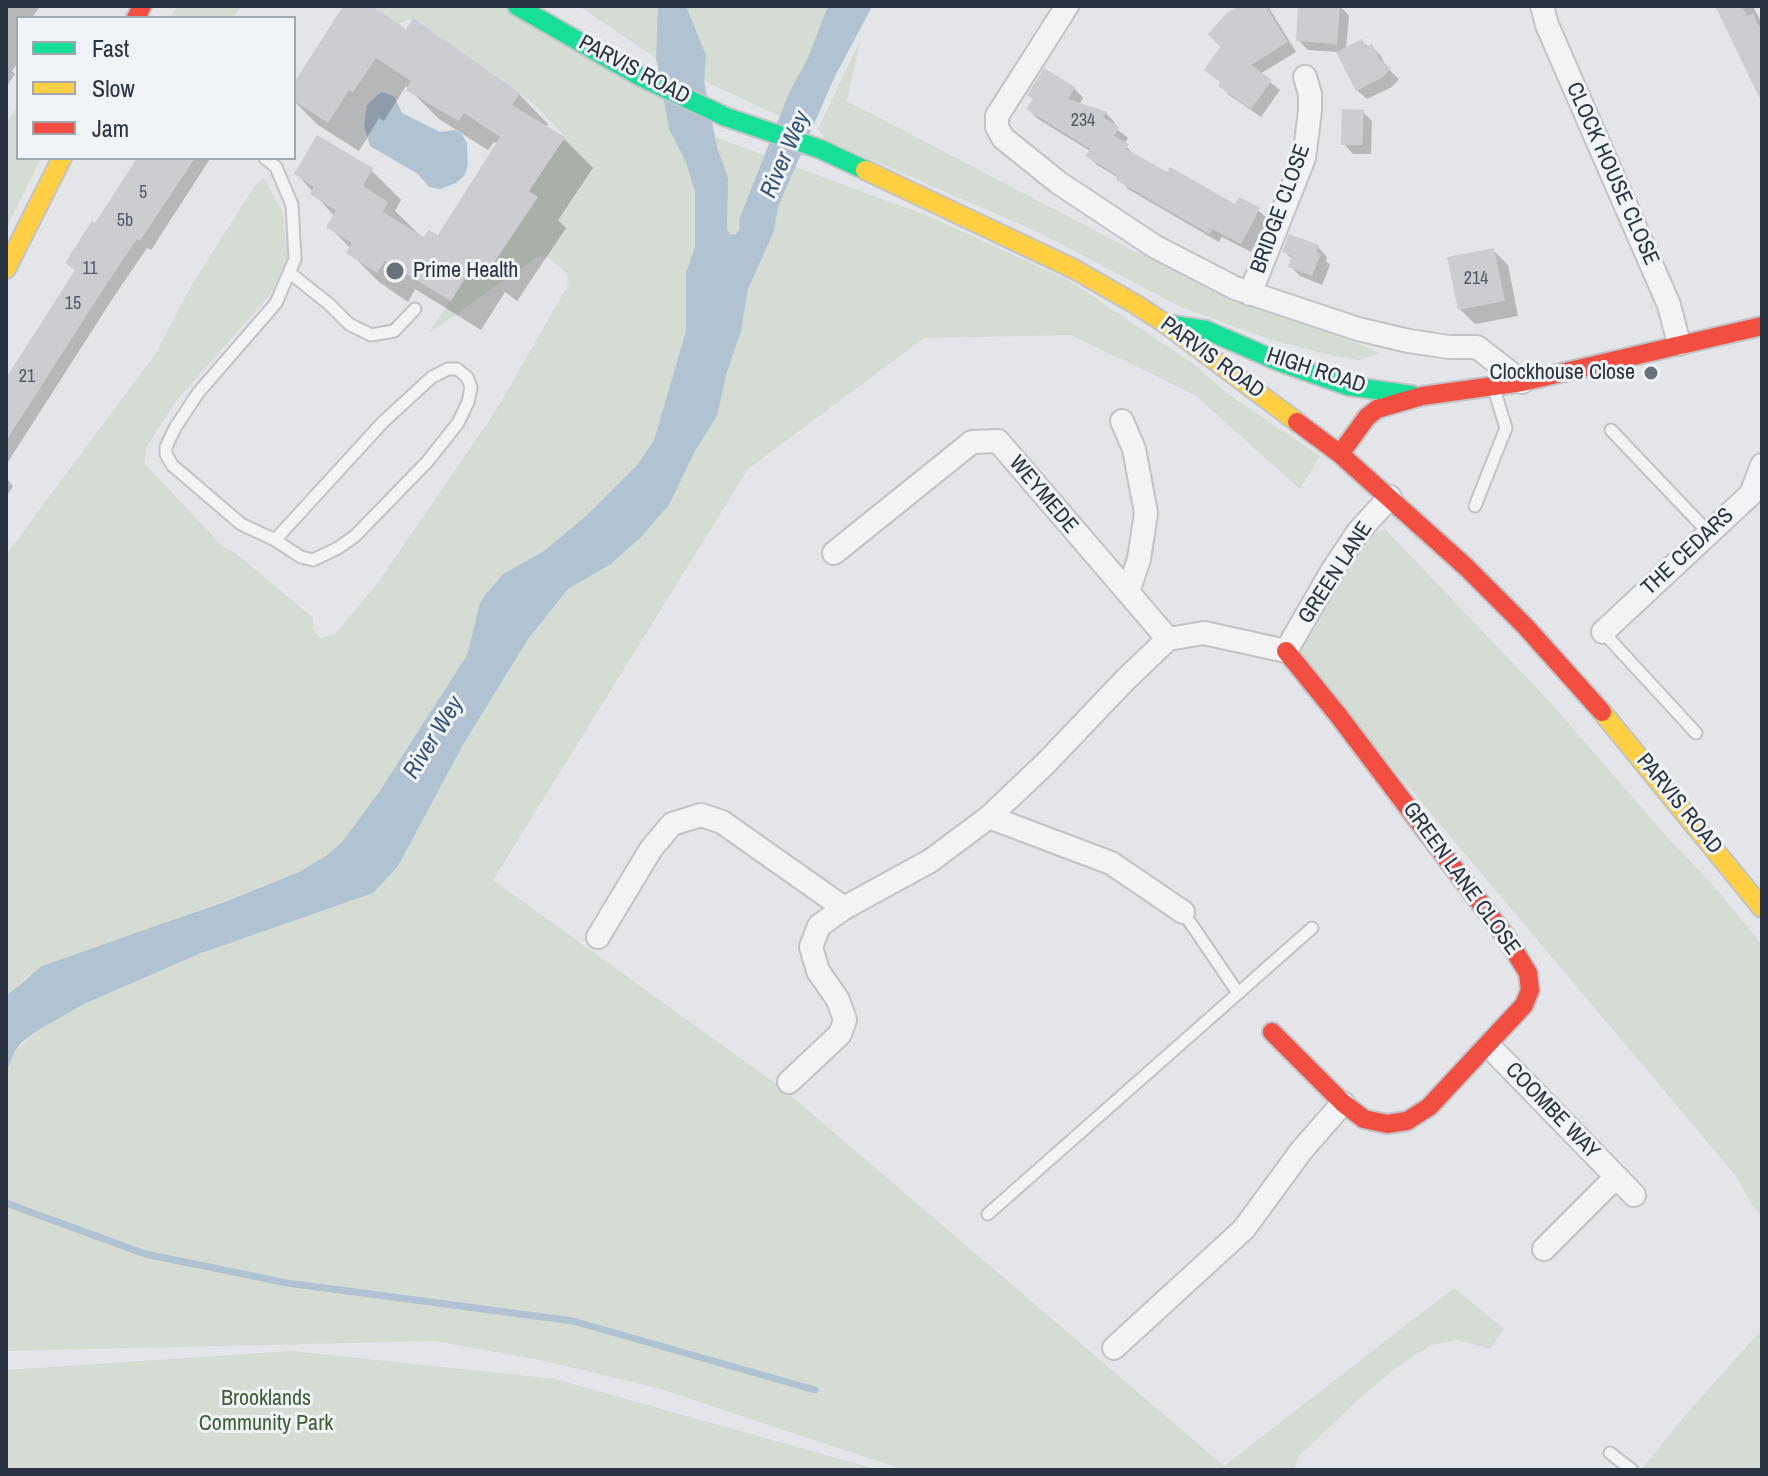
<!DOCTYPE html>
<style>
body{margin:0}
#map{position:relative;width:1768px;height:1476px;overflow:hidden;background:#e3e5e8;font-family:"Archivo Narrow",sans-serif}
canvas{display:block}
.frame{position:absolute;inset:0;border:8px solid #293342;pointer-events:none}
.legend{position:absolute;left:16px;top:16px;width:280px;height:144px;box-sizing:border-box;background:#f1f4f7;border:2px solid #a1a7af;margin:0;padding:10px 14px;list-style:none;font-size:24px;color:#293342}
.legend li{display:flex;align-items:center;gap:16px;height:40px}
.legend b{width:40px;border:2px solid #a1a7af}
</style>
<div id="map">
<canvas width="1768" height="1476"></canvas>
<div class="frame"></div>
<ul class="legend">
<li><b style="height:10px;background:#16e098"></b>Fast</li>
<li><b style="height:10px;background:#ffcf43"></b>Slow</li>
<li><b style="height:10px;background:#f24e42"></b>Jam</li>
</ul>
</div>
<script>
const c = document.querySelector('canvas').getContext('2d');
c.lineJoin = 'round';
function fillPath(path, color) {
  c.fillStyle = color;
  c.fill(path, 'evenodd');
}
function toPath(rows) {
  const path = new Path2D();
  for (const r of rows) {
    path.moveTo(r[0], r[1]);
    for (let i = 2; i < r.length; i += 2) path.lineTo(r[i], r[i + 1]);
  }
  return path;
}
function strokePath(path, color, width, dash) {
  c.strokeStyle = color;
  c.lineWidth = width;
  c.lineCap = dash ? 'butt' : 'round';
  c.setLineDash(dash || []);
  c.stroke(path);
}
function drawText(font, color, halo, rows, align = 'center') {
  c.font = font + ' "Archivo Narrow",sans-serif';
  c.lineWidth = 6;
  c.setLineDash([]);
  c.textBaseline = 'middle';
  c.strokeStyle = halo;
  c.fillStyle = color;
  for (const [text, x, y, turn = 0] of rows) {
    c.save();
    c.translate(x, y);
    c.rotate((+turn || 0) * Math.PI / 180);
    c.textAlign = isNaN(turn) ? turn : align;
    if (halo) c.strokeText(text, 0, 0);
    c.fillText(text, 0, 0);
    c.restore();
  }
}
const green = toPath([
 [178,6,241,6,233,18,170,18],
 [372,6,517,6,639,76,715,137,933,218,1070,281,1194,364,1225,392,1320,456,1300,489,1195,395,1071,335,924,338,748,469,493,880,783,1089,1224,1466,1454,1288,1504,1329,1490,1349,1458,1340,1431,1345,1396,1368,1360,1398,1299,1456,1294,1470,905,1470,661,1389,545,1361,435,1341,6,1351,6,1072,15,1051,40,1029,84,1004,398,866,463,745,528,639,568,589,611,564,641,537,669,505,695,451,717,416,727,372,741,331,748,289,753,273,686,273,686,331,654,440,638,464,587,515,544,551,503,574,485,595,480,604,467,655,379,792,342,842,327,855,299,872,27,976,6,996,6,555,156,353,191,286,254,187,264,178,283,213,288,258,271,294,176,401,147,446,144,463,222,546,234,552,313,618,313,630,321,638,335,634,377,584,495,412,567,287,569,280,566,273,551,259,544,256,537,257,429,333,474,264,487,273,537,197,529,191,565,137,537,107,520,93,413,18,398,24],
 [579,6,873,6,834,78,811,131,656,58],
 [860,41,847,101,1136,252,1380,353,1359,360,1330,355,1268,339,1181,307,1040,233,824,139,818,129],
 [18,104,18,158,41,158,6,229,6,125],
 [1385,529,1550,702,1667,837,1714,886,1762,945,1762,1216,1752,1205,1736,1176,1295,652,1365,537],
 [1762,1329,1762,1469,1641,1470,1683,1418],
 [292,1351,555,1379,879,1470,6,1470,6,1370]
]);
const water = toPath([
 [658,6,686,6,706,55,704,81,717,147,728,178,727,229,730,234,735,235,740,229,739,220,789,93,808,58,828,6,872,6,834,78,778,207,774,231,748,289,741,331,727,372,717,416,695,451,669,505,641,537,611,564,568,589,528,639,463,745,398,866,373,893,201,953,84,1004,40,1029,22,1042,15,1051,6,1072,6,996,42,966,224,902,299,872,327,855,342,842,379,792,467,655,480,603,485,595,503,574,544,551,587,515,638,464,654,440,686,331,686,273,695,247,695,192,686,162,669,129,656,58],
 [381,92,394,96,402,113,440,132,455,130,462,134,467,143,468,165,464,176,456,183,440,189,429,187,418,174,370,146,364,126,367,105]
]);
const shadow = toPath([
 [6,6,40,6,32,18,18,18,18,62,12,71,15,74,6,87],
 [346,6,368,6,406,32,519,94,548,124,546,128,564,139,593,168,558,220,566,228,517,301,505,292,481,330,415,289,408,302,379,282,349,252,351,249,329,226,335,217,297,174,371,170,401,200,395,211,425,240,439,238,498,144,494,142,488,150,439,119,406,86,384,121,379,118,359,151,318,125,294,101,294,87],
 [1243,6,1268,6,1296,52,1260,74,1280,90,1261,117,1229,95,1220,85,1222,83,1207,70,1223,47],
 [1300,6,1339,6,1349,15,1346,49,1362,41,1369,48,1371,46,1381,56,1386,67,1399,79,1392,87,1367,99,1357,90,1339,52,1308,50,1298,40],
 [1718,6,1753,6,1762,24,1762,99],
 [1074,88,1083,98,1079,105,1106,113,1115,123,1113,126,1128,138,1124,144,1136,157,1236,207,1258,210,1268,219,1251,252,1222,237,1219,242,1128,189,1119,178,1097,165,1088,156,1090,151,1038,119,1028,109],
 [1363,112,1372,121,1371,154,1353,154,1344,144],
 [140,158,210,159,151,250,147,248,113,298,6,465,6,381,76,271,68,263],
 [1318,247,1327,257,1326,261,1330,265,1322,285,1300,276,1290,266,1293,260,1285,252],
 [1493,250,1508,265,1518,316,1475,324,1460,309],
 [6,478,13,486,6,497]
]);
const stream = toPath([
 [6,1203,145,1254,287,1283,573,1321,815,1390]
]);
const building = toPath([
 [343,6,372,6,406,29,413,18,520,93,512,105,565,137,529,191,538,197,487,273,474,264,451,301,385,261,377,273,346,253,352,243,326,227,336,211,310,194,314,187,294,174,317,135,373,168,363,186,388,202,383,212,424,237,428,230,438,235,500,137,464,113,458,121,406,90,411,81,376,58,353,92,349,90,328,123,294,101,294,83],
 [1239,6,1266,6,1288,42,1251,65,1272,80,1251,109,1218,86,1220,82,1204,70,1220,47,1208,34,1227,13],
 [1298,6,1340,6,1337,44,1296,41],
 [1715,6,1742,6,1747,16,1753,13,1762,33,1762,103],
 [1362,39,1366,47,1372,44,1380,60,1391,68,1383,77,1356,91,1336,52],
 [1044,68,1075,87,1068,99,1107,112,1103,117,1119,127,1114,136,1129,144,1126,149,1167,172,1170,167,1235,204,1239,197,1260,208,1241,244,1212,229,1209,234,1116,180,1118,176,1085,156,1090,149,1026,109,1033,99,1027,95],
 [1342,109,1364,110,1362,145,1341,145],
 [137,158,195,158,140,241,137,239,104,288,6,441,6,378,75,270,65,263,92,221,95,223],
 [1289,234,1319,245,1316,252,1321,254,1312,276,1288,267,1292,256,1282,252],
 [1494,248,1505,301,1458,310,1447,257]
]);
const lane = toPath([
 [265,158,276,167,292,205,295,259,276,303,198,393,175,428,166,447,166,454,172,465,241,524,275,540,301,557,313,560,338,548,355,536,427,462,458,423,468,402,471,387,467,377,457,369,448,369,432,377,383,422,275,540],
 [290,273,329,304,349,324,371,335,394,331,415,309],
 [1611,430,1709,533],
 [1475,506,1506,428,1493,386],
 [1603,632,1696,733],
 [1183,912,1238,993],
 [988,1214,1312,928],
 [1610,1453,1632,1470]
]);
const street = toPath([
 [1067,6,997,116,997,127,1003,138,1059,183,1154,246,1235,288,1358,329,1409,341,1449,347,1477,347,1522,382],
 [1542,6,1547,25,1669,305,1679,344],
 [1250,294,1304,158,1310,111,1310,94,1305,77],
 [1122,421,1134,449,1146,513,1139,559,1128,592],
 [834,553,972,442,998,441,1168,639],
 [1603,632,1751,494,1762,465],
 [989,817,1111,863,1183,912],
 [598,937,651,849,672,824,701,815,722,822,844,908],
 [1489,1046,1634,1195],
 [789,1082,840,1034,845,1020,838,1000,818,971,811,947,819,926,844,908,930,861,989,817,1045,764,1127,678,1168,639,1204,633,1286,651,1332,571,1358,532,1390,497],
 [1544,1249,1616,1177],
 [1114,1348,1244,1229,1301,1151,1343,1103]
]);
const fast = toPath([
 [517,6,639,76,726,117,820,149,865,170],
 [1166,324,1206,330,1280,362,1348,386,1412,395]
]);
const slow = toPath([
 [865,170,1074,269,1135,304,1166,324,1297,422],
 [6,269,62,158],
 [1602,712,1762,908]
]);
const jam = toPath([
 [136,18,142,6],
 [1297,422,1340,454,1466,567,1525,626,1602,712],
 [1340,454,1367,417,1377,409,1422,396,1522,382,1762,326],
 [1272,1032,1343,1103,1364,1119,1387,1124,1407,1121,1429,1107,1524,1005,1530,990,1528,973,1506,937,1338,715,1286,651]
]);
const markers = [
 [395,271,10,"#6a717c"],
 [1651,373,8,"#6a717c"]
];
const numberNames = [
 ["234",1083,121],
 ["5",143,193],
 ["5b",125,221],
 ["11",90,269],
 ["214",1476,279],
 ["15",73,304],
 ["21",27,377]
];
const streetNames = [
 ["PARVIS ROAD",634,70,28],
 ["CLOCK HOUSE CLOSE",1612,174,66],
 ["BRIDGE CLOSE",1281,209,-70],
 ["PARVIS ROAD",1212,358,36],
 ["HIGH ROAD",1316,371,18],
 ["WEYMEDE",1043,495,50],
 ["THE CEDARS",1688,552,-43],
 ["GREEN LANE",1336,573,-57],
 ["PARVIS ROAD",1679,804,51],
 ["GREEN LANE CLOSE",1461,879,54],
 ["COOMBE WAY",1552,1111,46]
];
const poiNames = [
 ["Prime Health",413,271],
 ["Clockhouse Close",1635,373,"right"]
];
const parkNames = [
 ["Brooklands",266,1399],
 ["Community Park",266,1424]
];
const waterNames = [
 ["River Wey",786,155,-67],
 ["River Wey",434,738,-58]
];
fillPath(green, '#d4dcd3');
fillPath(water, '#b1c3d3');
fillPath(shadow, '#0003');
strokePath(stream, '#b1c3d3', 7);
fillPath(building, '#cbcdd0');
strokePath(lane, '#c1c3c6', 15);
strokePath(street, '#c1c3c6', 26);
strokePath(fast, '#c1c3c6', 22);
strokePath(slow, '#c1c3c6', 22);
strokePath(jam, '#c1c3c6', 22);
strokePath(lane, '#f2f3f5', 11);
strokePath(street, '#f2f3f5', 22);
strokePath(fast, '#16e098', 18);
strokePath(slow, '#ffcf43', 18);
strokePath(jam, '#f24e42', 18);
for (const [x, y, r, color] of markers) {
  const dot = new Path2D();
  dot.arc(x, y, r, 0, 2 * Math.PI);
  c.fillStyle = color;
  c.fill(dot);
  strokePath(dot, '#f1f4f7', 3);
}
drawText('18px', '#525a66', null, numberNames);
drawText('22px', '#293342', '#f1f4f7', streetNames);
drawText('22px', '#293342', '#f1f4f7', poiNames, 'left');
drawText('22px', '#405e36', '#f1f4f7', parkNames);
drawText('italic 24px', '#335476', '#f1f4f7', waterNames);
</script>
